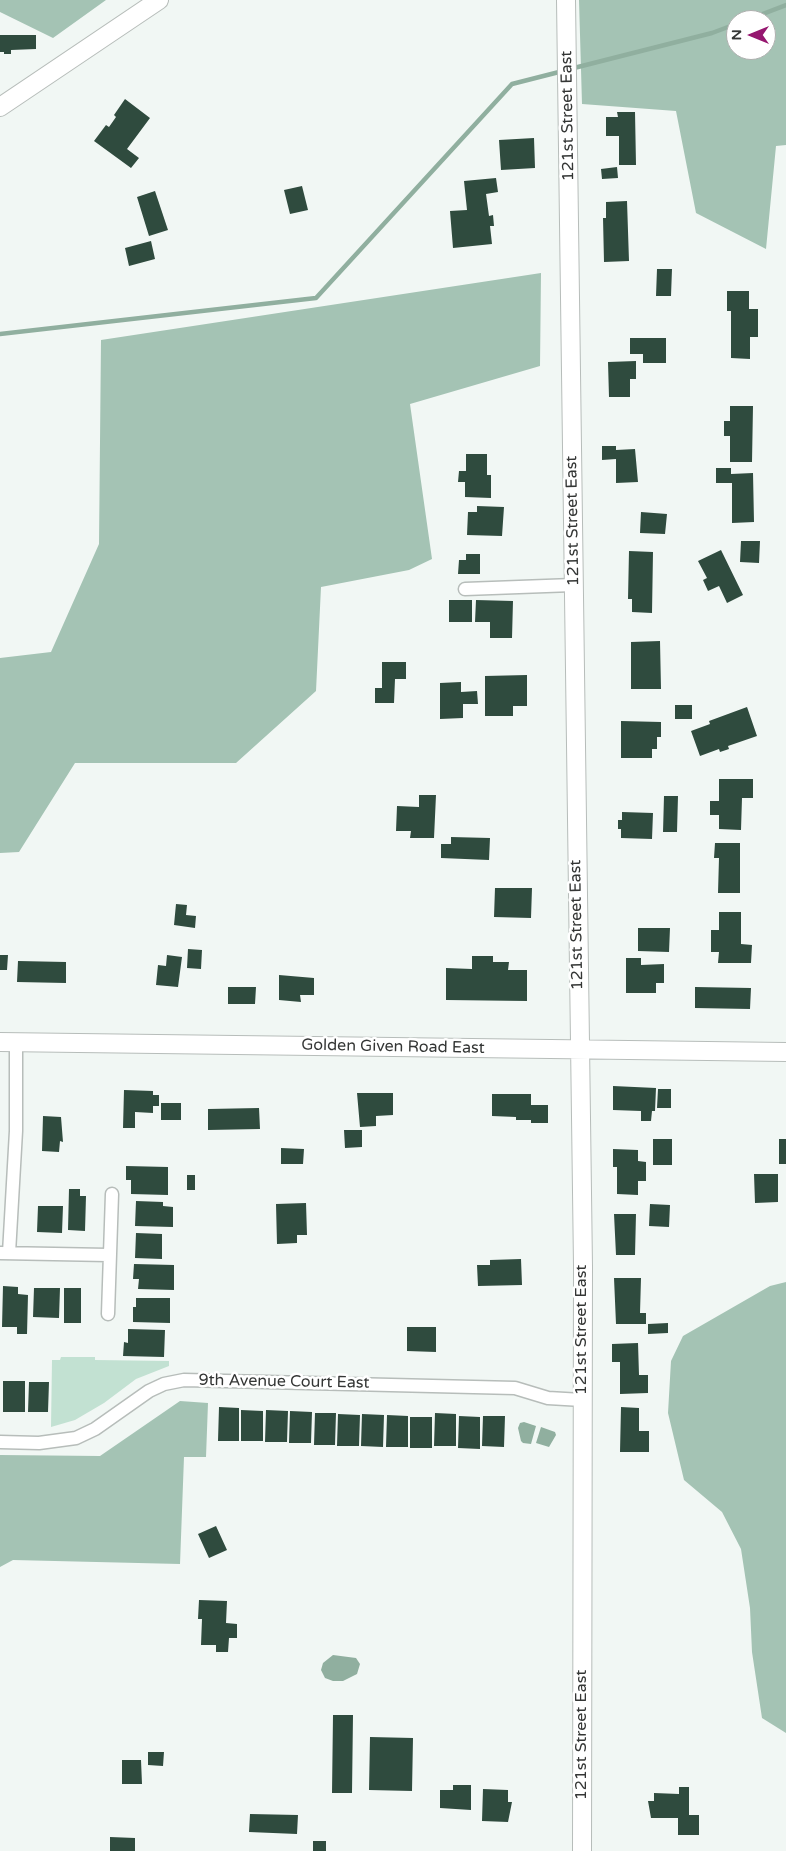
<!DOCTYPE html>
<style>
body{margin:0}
#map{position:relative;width:786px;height:1851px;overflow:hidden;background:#f1f7f4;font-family:"Varela Round",sans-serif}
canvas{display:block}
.north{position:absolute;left:726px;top:10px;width:50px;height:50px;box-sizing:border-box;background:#fff;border:1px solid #aeafae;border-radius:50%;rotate:270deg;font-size:14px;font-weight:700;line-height:20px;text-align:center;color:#343635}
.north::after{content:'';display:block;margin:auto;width:18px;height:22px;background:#961770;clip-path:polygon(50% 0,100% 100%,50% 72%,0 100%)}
</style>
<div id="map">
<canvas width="786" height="1851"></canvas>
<div class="north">N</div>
</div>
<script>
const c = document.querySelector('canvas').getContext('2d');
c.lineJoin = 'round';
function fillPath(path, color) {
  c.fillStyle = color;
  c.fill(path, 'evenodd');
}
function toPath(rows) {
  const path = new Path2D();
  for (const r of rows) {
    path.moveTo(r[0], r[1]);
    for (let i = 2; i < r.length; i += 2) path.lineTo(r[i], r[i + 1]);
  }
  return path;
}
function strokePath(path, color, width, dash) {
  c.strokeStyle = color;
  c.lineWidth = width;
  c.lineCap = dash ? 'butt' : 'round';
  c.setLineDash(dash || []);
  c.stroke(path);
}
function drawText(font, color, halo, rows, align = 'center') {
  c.font = font + ' "Varela Round",sans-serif';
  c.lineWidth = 5;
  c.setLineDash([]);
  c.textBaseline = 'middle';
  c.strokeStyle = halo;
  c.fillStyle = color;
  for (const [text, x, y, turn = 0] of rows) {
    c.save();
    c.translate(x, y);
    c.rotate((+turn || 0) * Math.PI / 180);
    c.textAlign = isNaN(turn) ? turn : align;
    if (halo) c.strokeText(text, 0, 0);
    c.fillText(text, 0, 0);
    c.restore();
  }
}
const green = toPath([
 [61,1357,95,1357,95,1360,169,1361,169,1366,136,1379,104,1403,75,1420,51,1427,52,1360,60,1360]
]);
const forest = toPath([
 [0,0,106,0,53,38,0,12],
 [579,0,786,0,786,145,776,146,766,249,696,213,676,111,582,104],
 [736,20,766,20,766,50,736,50],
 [541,273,540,366,410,404,432,559,409,570,321,587,316,691,236,763,75,763,19,852,0,853,0,658,51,652,99,544,101,340],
 [786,1282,786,1733,762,1718,752,1652,750,1608,741,1549,722,1512,684,1480,668,1413,671,1361,683,1336,770,1286],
 [180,1401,208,1403,206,1457,184,1457,180,1564,13,1560,0,1567,0,1455,100,1456]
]);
const water = toPath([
 [524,1422,536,1426,531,1444,523,1443,521,1441,518,1428,520,1423],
 [541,1427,555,1432,556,1435,549,1447,536,1443],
 [333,1655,356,1658,360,1664,357,1674,343,1681,333,1681,325,1678,321,1670,323,1663]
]);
const stream = toPath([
 [747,20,786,5],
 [570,69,712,33,736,24],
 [0,334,316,298,512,84,563,71]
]);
const building = toPath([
 [0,35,36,35,36,49,11,50,11,54,4,54,4,52,0,52],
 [125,99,150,118,127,149,139,158,131,168,94,141,106,125,109,127,116,117,114,115],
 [617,112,635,112,636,165,619,165,619,136,606,136,606,117,618,117],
 [534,138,535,168,501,170,499,140],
 [617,167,618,178,602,179,601,169],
 [496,178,498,192,486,194,489,216,493,215,494,226,490,226,492,244,453,248,450,211,467,210,464,181],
 [302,186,308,210,290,214,284,190],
 [155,191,168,230,149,236,137,197],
 [627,201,629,261,604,262,603,218,606,218,606,202],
 [151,241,155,259,129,266,125,248],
 [657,269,672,269,671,296,656,296],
 [727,291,749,291,749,309,758,309,758,337,750,337,750,359,731,358,731,311,727,311],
 [630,338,666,338,666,363,643,363,643,354,630,354],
 [636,361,636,379,630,379,630,397,609,397,608,362],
 [730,406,753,406,752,462,730,462,730,436,724,436,724,421,730,421],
 [602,446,616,446,616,450,635,449,638,482,616,483,616,459,602,460],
 [466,454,487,454,487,475,491,475,491,498,465,497,465,482,458,482,459,471,466,471],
 [716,468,731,468,731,474,753,473,754,522,732,523,732,483,716,483],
 [477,506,504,507,502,536,467,535,468,512,477,512],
 [641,512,667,514,665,534,640,533],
 [741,541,760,541,759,563,740,562],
 [721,550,743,595,727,603,719,586,708,591,703,580,707,578,698,561],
 [629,551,653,552,652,613,632,612,632,599,628,599],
 [466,554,480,554,480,574,458,574,459,560,466,560],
 [449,600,472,600,472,622,449,622],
 [476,600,513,601,512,638,490,638,490,622,475,622],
 [660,641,661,689,631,689,631,642],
 [382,662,406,662,406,679,395,679,394,703,375,703,375,688,382,688],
 [527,675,527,706,513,706,513,716,485,716,485,676],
 [461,682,461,692,477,691,478,704,463,704,463,718,440,719,440,683],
 [675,705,692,705,692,719,675,719],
 [747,707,757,736,728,746,729,749,720,752,719,749,700,756,691,731,710,724,709,721],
 [621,721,661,722,661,737,657,737,657,749,652,749,652,758,621,758],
 [719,779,753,779,753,798,742,798,741,830,719,829,719,815,710,815,710,801,719,801],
 [419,795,436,795,434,838,410,838,411,831,396,831,397,806,419,807],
 [664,796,678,796,677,832,663,832],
 [622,812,653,813,652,839,621,838,621,829,618,829,618,820,622,820],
 [451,837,490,838,489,860,441,858,441,844,451,844],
 [715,843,740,843,740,893,718,893,719,858,714,858],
 [495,888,532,888,531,918,494,917],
 [176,904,187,905,186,915,196,916,195,928,174,925],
 [719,912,741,912,741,944,752,945,751,963,718,963,719,952,711,952,711,930,719,930],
 [638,928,670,928,669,952,638,951],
 [188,949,202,950,201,969,187,968],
 [0,955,8,955,7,970,0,970],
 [167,955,182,957,178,987,156,985,158,965,166,966],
 [472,956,493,956,493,962,509,962,508,970,527,970,527,1001,446,1000,446,968,472,969],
 [626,958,641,958,641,965,664,964,664,983,656,983,656,993,626,993],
 [18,961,66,962,66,983,17,982],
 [279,975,314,978,314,995,300,995,301,1002,279,1000],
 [228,987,256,987,255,1004,228,1004],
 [695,987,751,988,750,1009,695,1008],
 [613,1086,656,1088,655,1111,652,1111,651,1121,641,1121,641,1111,613,1110],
 [658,1089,671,1089,671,1108,657,1108],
 [124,1090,153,1091,153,1095,159,1095,159,1106,153,1106,153,1113,135,1112,135,1128,123,1128],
 [357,1093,393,1093,393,1115,376,1116,376,1126,360,1127],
 [492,1094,531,1094,531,1105,548,1105,548,1123,531,1123,531,1120,516,1120,516,1117,492,1116],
 [161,1103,181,1103,181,1120,161,1120],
 [259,1108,260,1129,208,1130,208,1109],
 [43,1116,61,1117,63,1142,60,1141,59,1152,42,1151],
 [344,1130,362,1130,362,1147,345,1148],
 [653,1139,672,1139,672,1165,653,1165],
 [779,1139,786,1139,786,1164,779,1164],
 [281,1148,304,1149,303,1164,281,1164],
 [613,1149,638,1150,638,1161,646,1162,646,1181,638,1181,638,1195,617,1194,617,1167,613,1167],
 [126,1166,168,1167,168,1195,131,1194,131,1180,126,1180],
 [754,1174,778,1174,778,1202,755,1203],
 [187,1175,195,1175,195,1190,187,1190],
 [69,1189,80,1189,80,1196,86,1196,85,1231,68,1230],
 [136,1201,163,1202,163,1206,173,1207,173,1227,135,1226],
 [306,1203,307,1235,297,1235,297,1243,277,1244,276,1204],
 [650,1204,670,1205,669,1227,649,1226],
 [38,1206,63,1206,62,1233,37,1232],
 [614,1214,636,1214,635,1255,616,1255],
 [136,1233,162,1234,162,1259,135,1258],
 [521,1259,522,1285,478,1286,477,1265,490,1265,490,1260],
 [134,1264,174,1265,174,1290,138,1289,139,1279,133,1279],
 [614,1278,641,1278,640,1313,646,1313,646,1324,616,1324],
 [3,1286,18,1287,18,1294,28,1295,27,1334,17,1334,17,1327,2,1327],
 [34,1288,60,1288,59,1318,33,1317],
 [64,1288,81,1288,81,1323,64,1323],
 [136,1298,170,1298,170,1323,133,1322,133,1307,136,1307],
 [668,1323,668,1333,648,1334,648,1324],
 [407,1327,436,1327,436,1352,407,1351],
 [128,1329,165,1330,164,1357,123,1356,124,1342,128,1343],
 [638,1343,639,1375,648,1375,648,1393,620,1394,620,1362,612,1362,612,1344],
 [3,1381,25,1381,25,1412,3,1412],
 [29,1382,49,1382,48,1412,28,1412],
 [219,1407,239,1408,239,1441,218,1441],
 [621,1407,639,1408,639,1431,649,1431,649,1452,620,1452],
 [241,1410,263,1411,263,1441,241,1441],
 [266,1410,288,1411,287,1442,265,1442],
 [290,1411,312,1412,311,1443,289,1443],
 [315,1413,336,1413,335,1445,314,1445],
 [435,1413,456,1414,456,1446,434,1446],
 [338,1414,360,1415,359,1446,337,1446],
 [362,1414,384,1415,383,1447,361,1446],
 [387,1415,408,1416,408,1447,386,1447],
 [459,1416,480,1417,480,1449,458,1448],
 [483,1416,505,1416,504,1447,482,1446],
 [410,1417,432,1417,432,1448,410,1448],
 [216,1526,227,1550,209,1558,198,1534],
 [199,1600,227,1601,226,1623,237,1624,237,1638,229,1638,228,1652,216,1652,216,1645,201,1645,202,1619,198,1619],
 [333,1715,353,1715,352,1793,332,1793],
 [370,1737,413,1738,412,1791,369,1790],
 [148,1752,164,1752,163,1766,148,1765],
 [122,1760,141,1760,142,1784,122,1784],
 [453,1785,471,1785,471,1810,440,1808,440,1790,453,1790],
 [679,1787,689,1787,689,1815,699,1815,699,1835,678,1835,678,1818,651,1818,648,1801,654,1801,654,1793,679,1794],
 [483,1789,508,1790,508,1802,512,1802,508,1822,482,1821],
 [250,1814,298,1815,297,1834,249,1832],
 [110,1837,135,1838,135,1851,110,1851],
 [313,1841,326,1841,326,1851,313,1851]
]);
const street = toPath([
 [465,589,573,585],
 [0,1253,108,1255],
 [9,1253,16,1131,16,1042],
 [108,1314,112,1194],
 [0,1442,39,1443,76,1438,95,1429,149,1391,164,1384,184,1380,515,1388,548,1398,582,1400]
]);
const secondary = toPath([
 [566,0,583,1266,582,1851],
 [0,107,159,0],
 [0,1042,786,1052]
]);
const streetNames = [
 ["121st Street East",568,116,-91],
 ["121st Street East",573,521,-91],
 ["121st Street East",577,925,-91],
 ["Golden Given Road East",393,1047,1],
 ["121st Street East",582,1330,-90],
 ["9th Avenue Court East",284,1382,1],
 ["121st Street East",582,1735,-90]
];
fillPath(green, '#c2e1d2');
fillPath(forest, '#a4c3b4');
fillPath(water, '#90af9f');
strokePath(stream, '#90af9f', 4.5);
fillPath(building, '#2f4b3e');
strokePath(street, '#b7bdba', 15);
strokePath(secondary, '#b7bdba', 20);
strokePath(street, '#fff', 12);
strokePath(secondary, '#fff', 18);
drawText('16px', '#343635', '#fff', streetNames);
</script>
